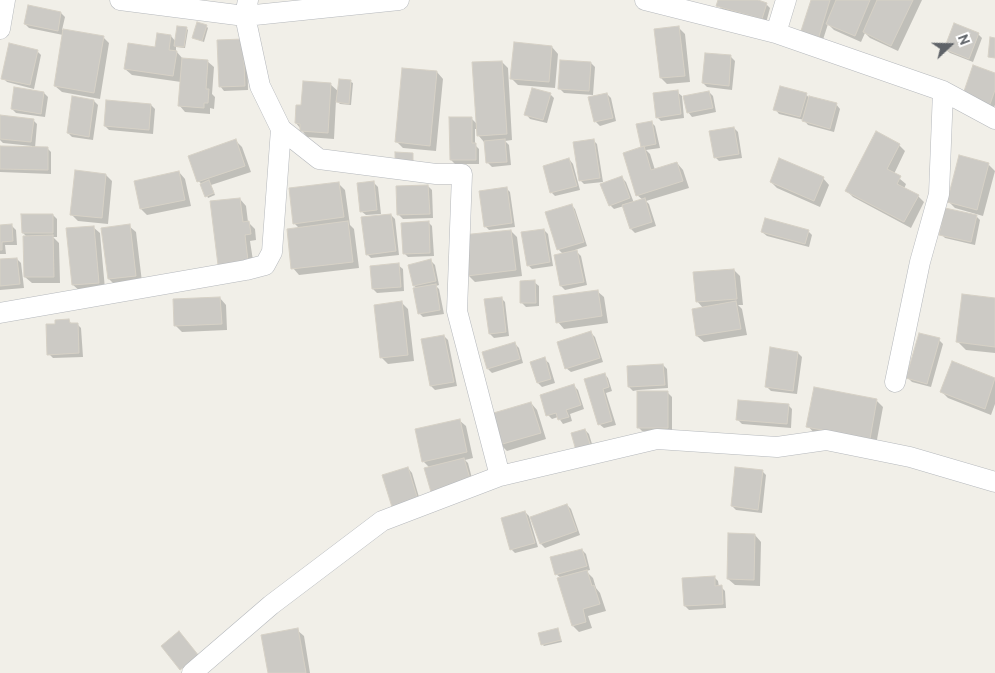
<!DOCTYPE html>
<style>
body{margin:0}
#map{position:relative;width:995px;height:673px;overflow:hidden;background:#f1efe8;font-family:Cabin,sans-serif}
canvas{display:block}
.north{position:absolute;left:925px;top:20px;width:50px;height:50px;-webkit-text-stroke:4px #fff;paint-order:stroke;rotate:69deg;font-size:14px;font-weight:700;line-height:20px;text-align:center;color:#5f6368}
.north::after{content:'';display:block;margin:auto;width:18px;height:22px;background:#5f6368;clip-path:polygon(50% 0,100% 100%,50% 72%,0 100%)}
</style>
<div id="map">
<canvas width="995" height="673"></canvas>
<div class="north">N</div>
</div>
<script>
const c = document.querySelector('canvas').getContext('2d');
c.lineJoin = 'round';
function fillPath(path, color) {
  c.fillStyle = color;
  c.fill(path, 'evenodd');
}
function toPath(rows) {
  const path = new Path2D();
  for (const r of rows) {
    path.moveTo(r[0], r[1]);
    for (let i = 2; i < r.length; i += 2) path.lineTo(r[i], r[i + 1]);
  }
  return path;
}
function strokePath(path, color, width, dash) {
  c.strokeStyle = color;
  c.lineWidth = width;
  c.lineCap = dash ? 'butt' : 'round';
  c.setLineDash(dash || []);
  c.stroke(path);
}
const shadow = toPath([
 [719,0,754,0,766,4,770,8,766,23,722,9,718,5],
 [812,0,922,0,898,51,870,38,865,33,861,42,834,30,828,24,821,46,805,40],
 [61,13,65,17,62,30,103,37,109,43,100,99,62,92,55,86,63,35,29,28,25,24],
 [206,26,208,28,204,42,196,39,194,38],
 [186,28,188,30,185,48,176,47,176,51,183,59,207,61,214,67,212,94,215,97,214,109,210,108,210,114,185,112,179,105,181,82,132,75,125,69,156,49,171,36,176,42],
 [679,28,685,34,690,82,667,84,661,78],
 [978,34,982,38,973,62,950,53,945,49],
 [247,44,248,90,224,91,220,86],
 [552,47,558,54,555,88,518,85,512,79],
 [37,51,41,55,34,89,7,82,3,78],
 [731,57,735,61,732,90,707,87,703,83],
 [502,62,508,68,512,140,505,141,509,145,511,165,492,167,488,163,484,142,478,135,477,129,475,129,475,145,479,149,479,164,455,164,451,160,471,118,477,124],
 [591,63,595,67,593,95,564,93,560,89],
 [437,72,443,79,436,151,403,148,396,141],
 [995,74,995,105,993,110,963,97],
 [351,82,353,83,351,105,340,104,336,100,334,139,307,137,296,123,302,107,330,84,339,92],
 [677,92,682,96,684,118,661,121,657,117],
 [709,92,713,96,716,112,692,117,688,112],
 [44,93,48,97,45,117,16,113,12,109],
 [550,94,554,98,547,123,530,119,526,114],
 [607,94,611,98,616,121,600,126,595,121],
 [806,94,809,98,836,104,840,109,834,132,808,125,804,120,779,114,775,109],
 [73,98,94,101,98,105,93,140,72,137,68,133],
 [151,105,155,109,153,134,109,130,105,126],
 [33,120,37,124,35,148,47,148,51,152,51,174,0,172,0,147,32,148,32,146,3,143,0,140,0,126],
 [651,122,655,126,660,148,646,150,650,154,655,170,677,163,683,170,689,188,646,201,649,204,656,226,635,233,631,229,624,206,614,209,610,205,622,178,626,182,634,203,643,200,637,195,644,148,642,146],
 [734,128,738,132,742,158,719,161,715,157],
 [593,140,597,144,603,182,584,184,580,180],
 [236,141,242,147,251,172,211,185,215,195,208,198,202,184,198,181],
 [899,145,905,151,894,174,906,184,904,189,918,196,924,202,911,228,853,197,847,191],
 [569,159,573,164,580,190,555,196,551,192],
 [988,164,995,171,983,216,955,208,949,202],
 [179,172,185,179,191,206,147,215,141,209],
 [106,175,112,181,108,224,78,221,71,214],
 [823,178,829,185,820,207,777,188,771,182],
 [338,183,345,190,350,225,354,229,359,268,299,275,293,268,299,228,294,223],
 [374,183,378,187,381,214,366,215,361,211],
 [428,186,432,190,433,218,403,219,399,215],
 [506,188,510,192,515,227,489,230,485,226],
 [240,199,246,206,248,222,255,229,256,240,250,241,254,267,225,270],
 [571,205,575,209,587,246,575,250,581,256,587,285,565,290,561,286,563,254,558,249],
 [53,215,57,219,57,237,53,237,59,243,60,283,32,283,25,277,27,237,23,233],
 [391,215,395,219,399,255,371,258,367,254],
 [976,216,980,220,975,245,945,238,941,234],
 [428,222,432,226,434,256,408,257,404,253],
 [11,225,16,230,17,245,5,245,6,254,0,254,0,226],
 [129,226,136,232,142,282,115,285,109,279],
 [93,227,100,233,105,289,80,291,73,285],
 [544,230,548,234,553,266,532,269,528,265],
 [511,231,517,237,522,276,475,282,468,275],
 [808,231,812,235,809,247,767,236,762,232],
 [17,259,21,263,24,288,0,290,0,260],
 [431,261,435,265,439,285,436,286,439,289,444,314,423,317,419,313,417,288,414,286,410,265],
 [398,265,403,269,404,291,377,293,373,289],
 [734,270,740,276,743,305,738,305,742,309,747,335,704,342,697,336,703,308,697,301],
 [534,282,539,286,539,306,526,307,522,303],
 [597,291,604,297,608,323,564,329,558,322],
 [220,298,226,305,227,330,182,332,175,325],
 [501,298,505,302,509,336,494,338,490,334],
 [995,300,995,353,966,350,957,341],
 [402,303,408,309,414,361,388,364,381,357],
 [69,321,72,324,77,324,81,328,83,357,53,358,49,354,57,325],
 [591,333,595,337,603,362,571,372,566,368],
 [444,336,448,340,457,386,435,390,431,386],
 [939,340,943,344,931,387,912,382,908,378],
 [515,344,519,348,523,363,492,373,488,369],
 [798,353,802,357,797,394,771,391,766,386],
 [544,359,549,363,555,383,542,387,538,383],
 [953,363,995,379,995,404,991,415,948,398,942,392],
 [663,365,667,369,668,388,638,390,638,392,668,393,672,397,672,431,642,431,638,427,638,390,633,391,629,387],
 [604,374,608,378,612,391,606,393,616,425,604,428,599,424],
 [574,386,578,390,584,409,570,414,572,421,563,424,558,417,552,419,548,415],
 [876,400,883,407,876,445,814,433,808,426],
 [531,403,537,410,546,439,507,451,501,445],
 [788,405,792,409,791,428,742,424,738,420],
 [459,420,466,426,473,458,465,460,468,463,474,486,430,468,423,461],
 [585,430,589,434,595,454,582,458],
 [408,468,412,473,421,504,397,511],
 [762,471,766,475,762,513,736,510,732,506],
 [567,505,571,509,580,535,545,548,541,544,532,518],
 [525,512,529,516,538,547,515,553,511,549],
 [755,535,761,542,760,586,735,585,728,579],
 [582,550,586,554,590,570,586,571,593,578,596,588,600,593,606,611,588,616,592,628,579,632,573,626,561,578,556,574],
 [714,577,718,581,719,587,721,587,725,591,726,608,689,610,685,606],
 [297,630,304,636,310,673,269,673],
 [558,630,562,642,544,646,542,644]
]);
const building = toPath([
 [718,0,758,0,767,3,762,19,716,6,718,0],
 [811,0,830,0,817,43,799,37,811,0],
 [836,0,870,0,855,36,826,24,836,0],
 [877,0,913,0,891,46,863,32,877,0],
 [28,5,61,12,58,31,24,24,28,5],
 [197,22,207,25,202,41,192,38,197,22],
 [954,23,979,33,969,59,944,49,954,23],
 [177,26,187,27,184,47,174,46,177,26],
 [679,26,685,76,660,78,654,29,679,26],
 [63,29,104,36,94,93,54,86,63,29],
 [157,33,171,35,169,50,177,51,173,76,124,69,128,43,155,47,157,33],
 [990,37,995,38,995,58,988,57,990,37],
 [243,39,245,86,219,87,217,40,243,39],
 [514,42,552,46,549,82,510,79,514,42],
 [9,43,38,50,30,85,1,79,9,43],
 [705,53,731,55,729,86,702,83,705,53],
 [182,58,208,60,206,89,209,89,208,103,204,103,204,108,178,106,182,58],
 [560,60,591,62,589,91,558,89,560,60],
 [502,61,507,134,477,136,472,62,502,61],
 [973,65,995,73,995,90,989,107,962,97,973,65],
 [402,68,437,71,430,146,395,142,402,68],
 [339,79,351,80,349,104,336,102,339,79],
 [303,81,331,83,328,133,300,131,300,124,295,123,296,105,301,105,303,81],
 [780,86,807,93,800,117,773,110,780,86],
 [14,87,44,92,41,114,11,109,14,87],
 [532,88,551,93,543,120,524,115,532,88],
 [678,90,681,114,656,118,653,93,678,90],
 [709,91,713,108,687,113,683,96,709,91],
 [607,93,613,118,594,122,588,97,607,93],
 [72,96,94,100,89,137,67,133,72,96],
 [809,96,837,103,830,129,802,121,809,96],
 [106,100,151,104,149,130,104,126,106,100],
 [0,115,34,119,31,142,0,139,0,115],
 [449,117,472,117,472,143,476,143,476,160,450,160,449,117],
 [652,121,656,144,641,147,636,124,652,121],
 [734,127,739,154,714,158,709,131,734,127],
 [876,131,900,144,887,169,901,176,897,184,919,195,904,222,845,191,876,131],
 [236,139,245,166,197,182,188,156,236,139],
 [505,139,507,162,486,163,484,141,505,139],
 [594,139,600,178,579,181,573,142,594,139],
 [0,146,48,147,48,170,0,169,0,146],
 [644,146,651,170,677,162,683,181,636,196,623,153,644,146],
 [395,152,413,153,413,163,395,163,395,152],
 [959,155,989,163,977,210,947,202,959,155],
 [569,158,577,186,550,193,543,166,569,158],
 [779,158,824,177,814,201,770,182,779,158],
 [75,170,106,174,102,218,70,215,75,170],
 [179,171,185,200,140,209,134,181,179,171],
 [622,176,630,198,609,206,600,184,622,176],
 [209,180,214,193,205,197,200,184,209,180],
 [374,181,377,210,360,212,357,183,374,181],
 [339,182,344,217,293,224,289,188,339,182],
 [428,185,430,214,397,215,396,186,428,185],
 [507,187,512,223,484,227,479,191,507,187],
 [240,198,243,222,249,221,251,234,245,235,248,261,218,265,210,201,240,198],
 [645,198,652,222,630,229,622,205,645,198],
 [572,204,584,242,557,250,545,212,572,204],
 [945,208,977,215,971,242,939,235,945,208],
 [21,214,53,214,53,233,22,233,21,214],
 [391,214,396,251,366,255,361,217,391,214],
 [765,218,809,230,805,244,761,232,765,218],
 [348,221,353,262,291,269,287,229,348,221],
 [429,221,430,253,403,254,401,223,429,221],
 [12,224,13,241,2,242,2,250,0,250,0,225,12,224],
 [130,224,136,276,108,279,101,228,130,224],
 [94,226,99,283,72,285,66,228,94,226],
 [544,229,550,262,527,266,521,232,544,229],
 [511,230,516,270,467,276,462,235,511,230],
 [53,235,54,277,24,277,23,236,53,235],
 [577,250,584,282,560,286,554,255,577,250],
 [17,258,20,284,0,286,0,259,17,258],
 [431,259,436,281,413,286,408,265,431,259],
 [399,263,401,287,372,289,370,266,399,263],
 [734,269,737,299,696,302,693,272,734,269],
 [535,280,536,303,520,303,520,281,535,280],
 [436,284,440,310,418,314,413,288,436,284],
 [598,290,602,316,556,323,553,296,598,290],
 [962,294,995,298,995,347,956,342,962,294],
 [220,297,222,324,174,326,173,299,220,297],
 [502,297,506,332,489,334,484,299,502,297],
 [402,301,408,355,380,358,374,305,402,301],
 [736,301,741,329,696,336,692,309,736,301],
 [69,319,70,323,78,323,79,353,47,355,46,324,55,324,55,320,69,319],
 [591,331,600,358,565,369,557,342,591,331],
 [919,333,940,338,927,384,906,378,919,333],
 [444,335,454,382,430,386,421,339,444,335],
 [515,342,520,359,487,369,482,352,515,342],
 [770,347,798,352,793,391,765,387,770,347],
 [545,357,551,379,537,383,530,362,545,357],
 [952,361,995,378,985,409,940,392,952,361],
 [663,364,665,385,628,387,627,366,663,364],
 [605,373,609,387,603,389,612,421,598,425,584,379,605,373],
 [574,384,581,405,566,410,569,417,558,420,556,413,546,416,540,395,574,384],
 [814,387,877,399,870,439,806,427,814,387],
 [637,391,668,391,668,428,637,428,637,391],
 [738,400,789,404,787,424,736,420,738,400],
 [531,402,541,433,499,445,490,414,531,402],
 [460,419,467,452,422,462,415,429,460,419],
 [585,429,592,450,577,454,571,433,585,429],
 [464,458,471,482,431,492,424,468,464,458],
 [408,467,418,500,392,507,382,475,408,467],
 [735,467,763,470,758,510,731,506,735,467],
 [567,504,577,531,540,544,530,517,567,504],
 [525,511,535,543,510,550,501,518,525,511],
 [728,533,755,534,754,580,727,579,728,533],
 [582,549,587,566,555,575,550,557,582,549],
 [587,570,592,586,594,585,600,604,583,609,586,622,572,626,557,578,587,570],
 [715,576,715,586,722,585,723,604,684,606,682,578,715,576],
 [298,628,306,673,268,673,261,635,298,628],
 [558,628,561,640,541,645,538,633,558,628],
 [179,631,199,656,180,670,161,646,179,631]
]);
const street = toPath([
 [120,0,245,16,399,0],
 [248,0,245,16,260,86,281,129,319,159,436,174,462,174,457,311,500,476,657,439,777,447,826,440,910,457,995,482],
 [645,0,776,33,943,91,995,119],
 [0,29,5,0],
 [776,33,786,0],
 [0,313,246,270,265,265,272,252,281,129],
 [895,382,920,262,939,194,943,91],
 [192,673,271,605,382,521,500,476]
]);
fillPath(shadow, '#0003');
fillPath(building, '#cccac5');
strokePath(building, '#d6d1c6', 1);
strokePath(street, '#b5b8bc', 21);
strokePath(street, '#fff', 20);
</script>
